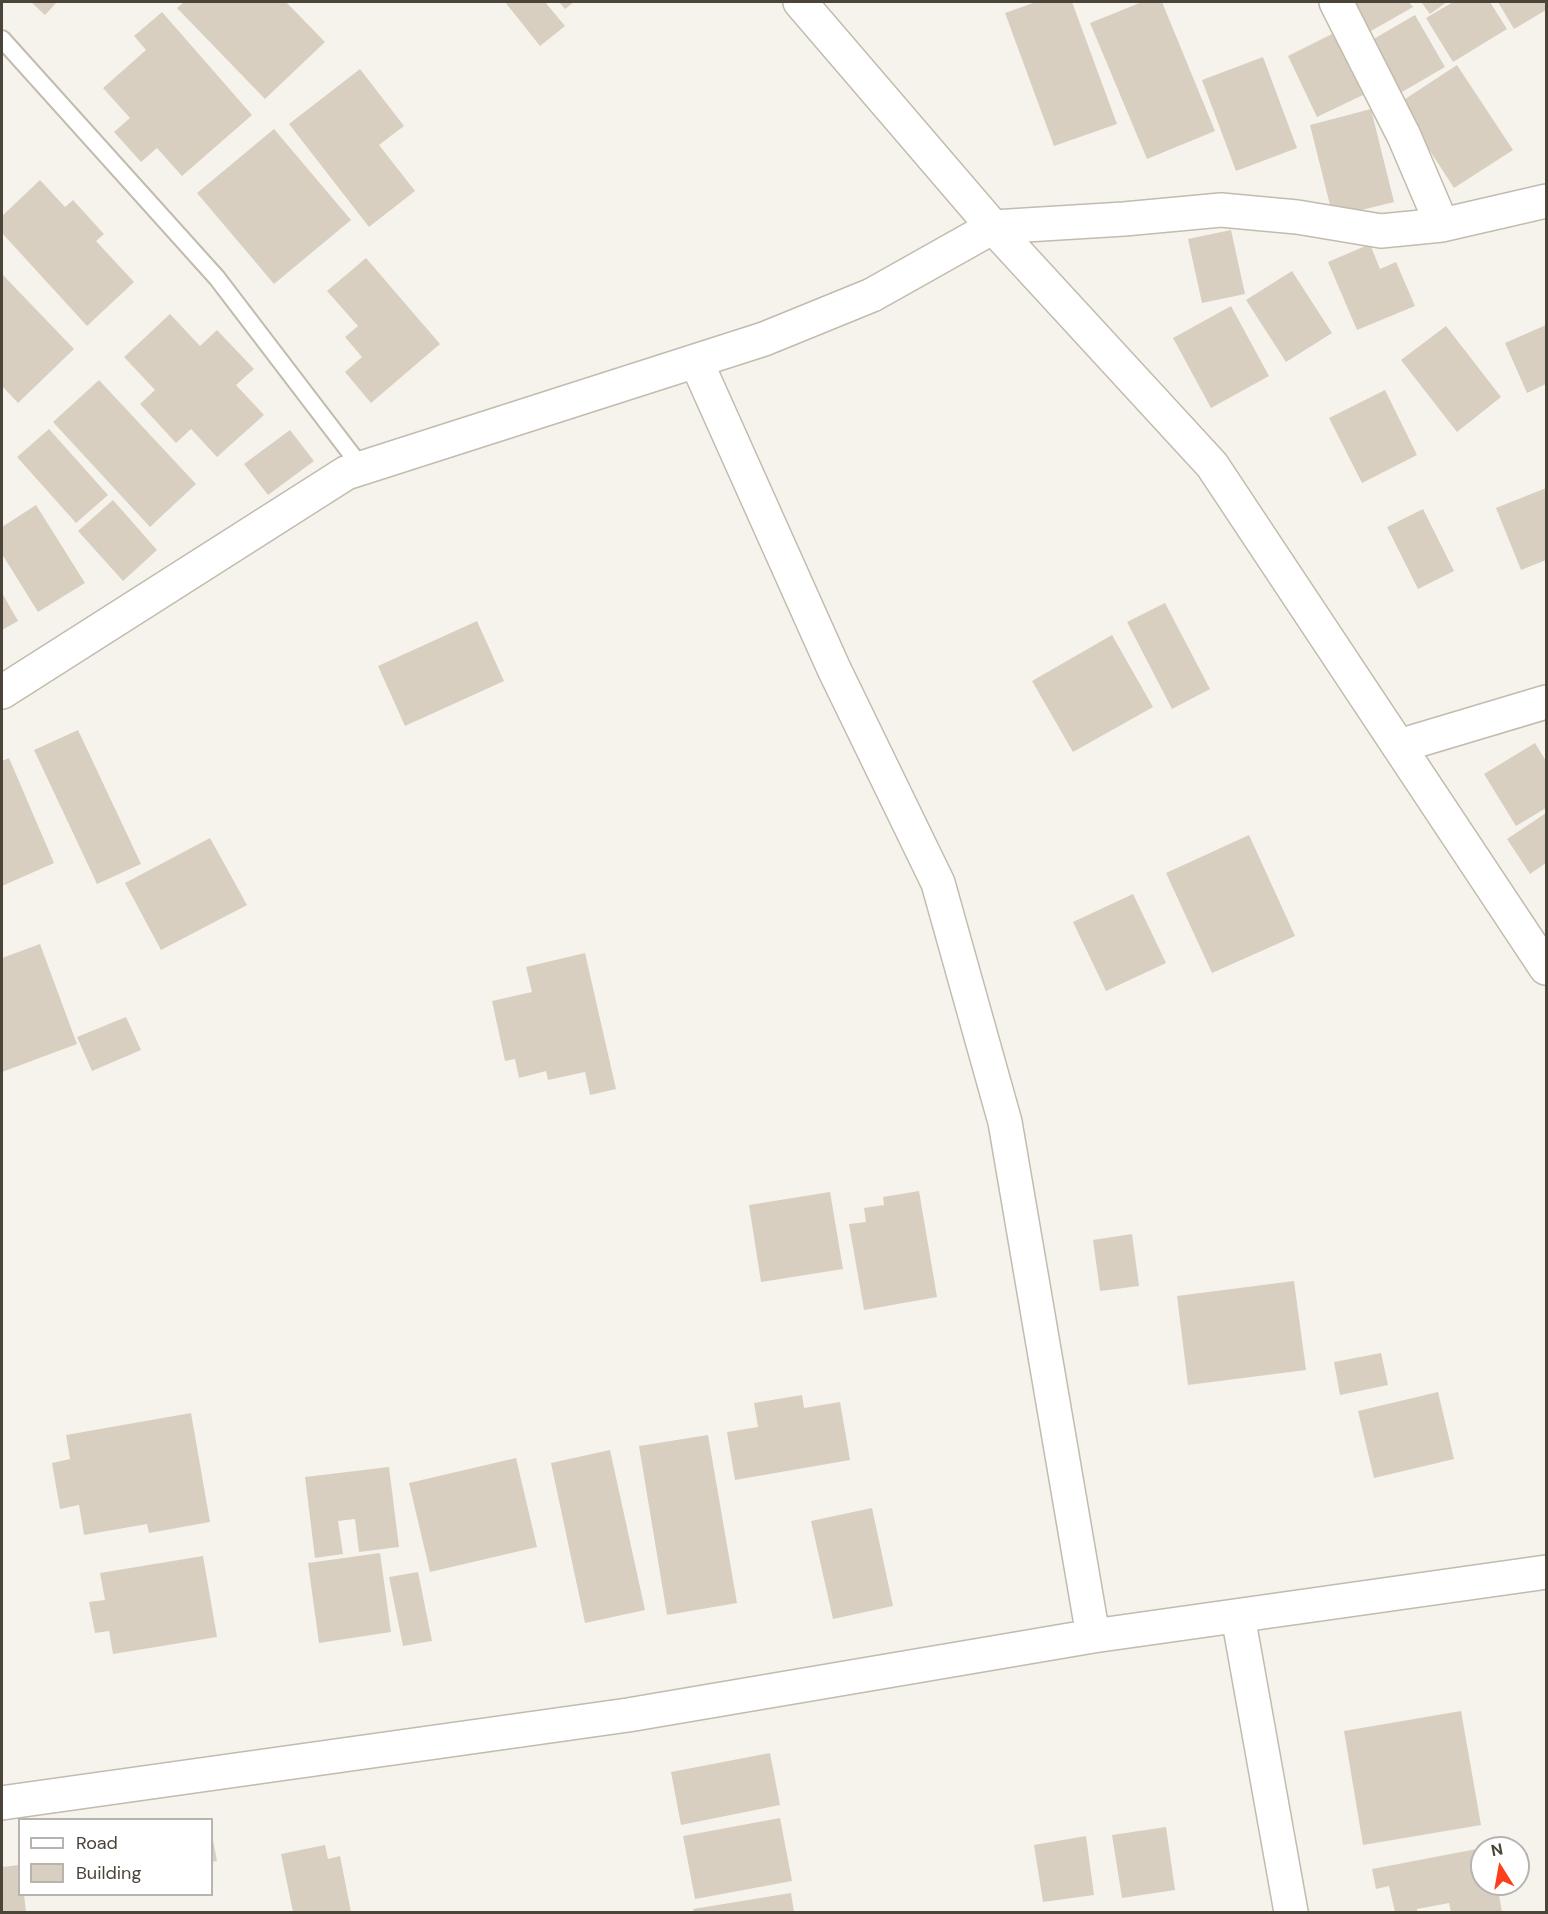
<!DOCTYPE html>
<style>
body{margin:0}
#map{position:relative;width:1548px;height:1914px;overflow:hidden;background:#f6f3ec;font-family:"DM Sans",sans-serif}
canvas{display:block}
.frame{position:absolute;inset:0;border:3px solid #4b4439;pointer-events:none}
.legend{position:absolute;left:18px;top:1818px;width:195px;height:78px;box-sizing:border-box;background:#fff;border:2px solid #b7b4b0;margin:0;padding:8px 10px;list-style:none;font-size:18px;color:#4b4439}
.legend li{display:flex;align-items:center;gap:12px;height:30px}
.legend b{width:30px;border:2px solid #b7b4b0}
.north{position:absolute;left:1470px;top:1836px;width:60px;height:60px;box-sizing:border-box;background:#fff;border:2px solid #b7b4b0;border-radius:50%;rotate:349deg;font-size:16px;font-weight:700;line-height:24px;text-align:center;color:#4b4439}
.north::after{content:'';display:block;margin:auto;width:21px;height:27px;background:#fc3f1d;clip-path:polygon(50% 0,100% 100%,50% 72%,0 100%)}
</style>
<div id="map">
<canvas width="1548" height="1914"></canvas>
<div class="frame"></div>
<ul class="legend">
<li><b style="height:8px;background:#fff"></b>Road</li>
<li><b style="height:16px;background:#d8cfc1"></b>Building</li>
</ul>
<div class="north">N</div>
</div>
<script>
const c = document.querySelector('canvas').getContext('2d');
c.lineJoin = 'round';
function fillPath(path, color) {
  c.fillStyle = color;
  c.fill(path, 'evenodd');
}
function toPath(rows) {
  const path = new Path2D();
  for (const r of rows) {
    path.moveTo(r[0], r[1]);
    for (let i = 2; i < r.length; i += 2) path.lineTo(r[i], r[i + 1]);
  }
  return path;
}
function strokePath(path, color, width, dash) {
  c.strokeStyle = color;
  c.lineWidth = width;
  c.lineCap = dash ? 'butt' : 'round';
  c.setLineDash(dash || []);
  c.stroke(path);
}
const building = toPath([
 [31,2,57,2,45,15],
 [184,2,286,2,325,42,265,99,177,8],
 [505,2,545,2,565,26,540,46],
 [559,2,574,2,565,9],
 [1036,2,1072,2,1117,124,1054,146,1005,13],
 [1142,2,1162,2,1215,131,1147,159,1090,23],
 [1345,2,1409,2,1413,7,1364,35],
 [1421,2,1447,2,1430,14],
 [1453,2,1490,2,1507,29,1453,62,1426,18],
 [1498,2,1546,2,1546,10,1514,29],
 [162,12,252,115,182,176,157,148,141,162,114,132,130,118,103,88,146,50,134,36],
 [1415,15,1445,67,1395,96,1365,44],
 [1336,32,1365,94,1317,117,1288,56],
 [1263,57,1297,148,1236,171,1202,80],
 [1457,65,1513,150,1454,188,1399,103],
 [360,69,404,126,379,145,415,191,369,227,289,124],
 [1371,109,1394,202,1333,217,1310,125],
 [274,129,351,220,274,284,197,193],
 [40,180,65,207,73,200,104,234,96,241,134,282,87,326,2,233,2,216],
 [1231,230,1245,294,1202,303,1188,239],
 [1370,244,1380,269,1396,262,1415,306,1357,330,1328,262],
 [366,258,440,344,371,403,345,372,362,357,345,337,358,326,327,291],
 [1292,271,1332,333,1286,362,1246,300],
 [2,274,74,349,18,403,2,386],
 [1231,306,1269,376,1211,408,1173,338],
 [170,314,200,346,217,330,254,369,236,385,264,415,217,457,191,429,176,443,140,404,155,390,124,357],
 [1546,325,1546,384,1527,393,1505,343],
 [1446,326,1501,397,1457,432,1401,360],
 [99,380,196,484,150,527,53,422],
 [1385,390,1417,455,1362,483,1329,418],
 [49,429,108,495,76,523,17,457],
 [290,430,314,461,268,495,244,464],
 [1546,488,1546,560,1521,570,1496,508],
 [113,500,157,550,123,581,78,531],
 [36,505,85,583,38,612,2,554,2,527],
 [1423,509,1454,571,1418,589,1387,527],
 [2,593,18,621,2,630],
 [1165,603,1210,689,1172,709,1127,622],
 [477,621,504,681,405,726,378,666],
 [1112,635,1153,707,1073,752,1032,681],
 [78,730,141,864,97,884,34,750],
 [1535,743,1546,761,1546,808,1516,826,1484,774],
 [9,758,54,863,2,886,2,761],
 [1546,813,1546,863,1530,874,1507,839],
 [1249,835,1295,936,1212,973,1166,873],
 [210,838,247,905,161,950,125,883],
 [1133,894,1166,963,1106,991,1073,922],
 [40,944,77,1044,2,1072,2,958],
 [585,953,616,1089,590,1095,585,1072,548,1080,546,1071,519,1078,515,1059,505,1061,492,1001,532,992,526,967],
 [126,1017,141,1050,92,1071,77,1037],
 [919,1191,937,1297,864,1310,849,1224,866,1222,864,1208,884,1205,883,1197],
 [830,1192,843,1269,761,1282,749,1205],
 [1132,1234,1139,1286,1100,1291,1093,1240],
 [1294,1281,1306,1370,1188,1385,1177,1296],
 [1381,1353,1388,1385,1340,1395,1334,1362],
 [1438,1392,1454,1459,1374,1478,1358,1411],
 [802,1395,804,1408,840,1402,850,1460,735,1480,727,1432,758,1427,754,1403],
 [191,1413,210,1522,149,1533,147,1524,84,1535,79,1505,60,1509,52,1463,70,1459,66,1435],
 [708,1435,737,1603,667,1615,639,1446],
 [610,1450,645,1610,585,1623,551,1463],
 [516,1458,537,1547,430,1572,409,1483],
 [389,1467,399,1547,359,1552,355,1519,338,1521,343,1554,315,1558,305,1477],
 [872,1508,893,1606,833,1619,811,1521],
 [380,1553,391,1632,319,1643,308,1563],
 [203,1556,217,1637,113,1654,109,1631,95,1633,89,1602,105,1600,100,1573],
 [418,1572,432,1641,403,1646,389,1577],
 [1461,1711,1481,1825,1363,1845,1344,1731],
 [770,1753,780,1805,681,1825,671,1772],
 [780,1818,792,1881,695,1899,683,1836],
 [1166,1827,1175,1890,1122,1898,1112,1835],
 [1086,1836,1094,1895,1043,1902,1034,1845],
 [213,1840,217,1861,212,1862,212,1840],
 [325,1845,328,1859,340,1856,351,1912,293,1912,281,1854],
 [1482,1848,1482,1884,1497,1884,1502,1912,1451,1912,1449,1903,1417,1909,1417,1912,1395,1912,1389,1886,1376,1889,1372,1869],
 [19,1865,20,1894,24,1894,26,1912,2,1912,2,1867],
 [791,1893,794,1912,694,1912,693,1909]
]);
const service = toPath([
 [2,39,217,278,362,468]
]);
const minor = toPath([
 [1336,2,1404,136,1442,225],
 [696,361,834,669,938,883,1005,1122,1093,1636],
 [2,692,346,473,764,339,872,295,993,227,1124,219,1221,210,1297,217,1381,231,1442,225,1546,201],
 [1399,746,1546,702],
 [1238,1616,1291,1912],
 [2,1803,628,1715,1093,1636,1546,1572]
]);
const tertiary = toPath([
 [800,2,993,227,1212,465,1546,968]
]);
fillPath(building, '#d8cfc1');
strokePath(service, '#c2bbae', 20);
strokePath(minor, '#c2bbae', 36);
strokePath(tertiary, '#c2bbae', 36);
strokePath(service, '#fff', 16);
strokePath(minor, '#fff', 33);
strokePath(tertiary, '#fff', 33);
</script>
